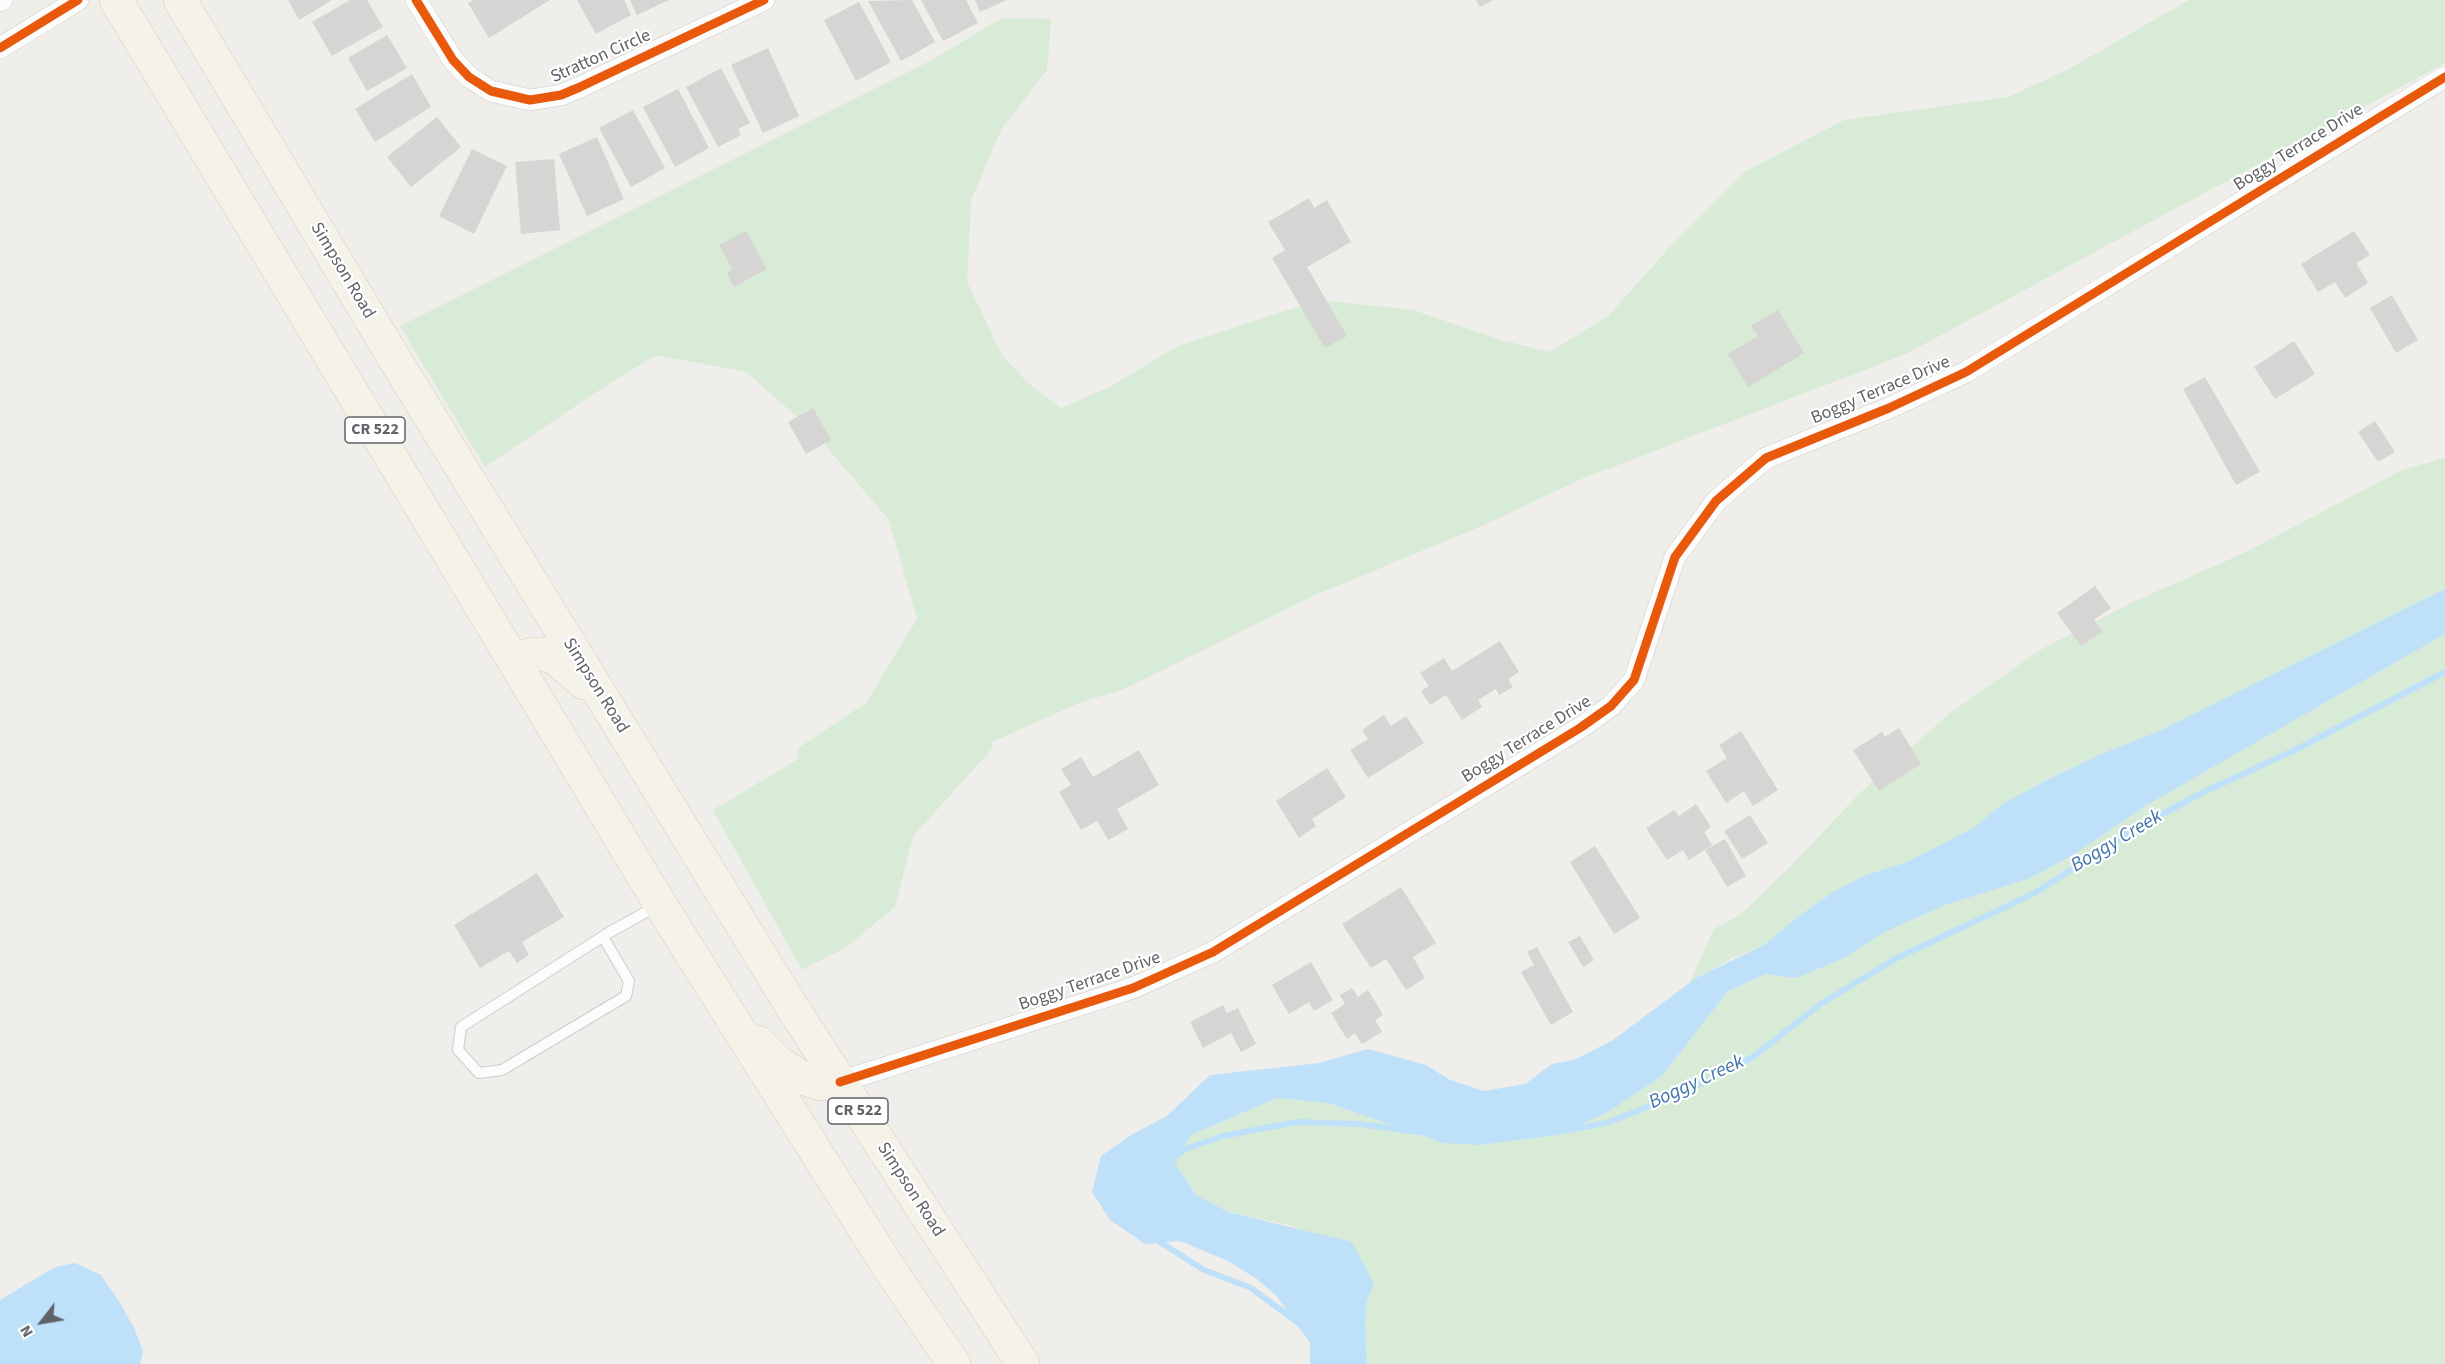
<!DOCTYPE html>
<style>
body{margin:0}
#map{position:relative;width:2445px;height:1364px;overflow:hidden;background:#efeeea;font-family:"Source Sans 3",sans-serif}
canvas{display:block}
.north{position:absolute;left:12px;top:1292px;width:60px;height:60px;-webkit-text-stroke:4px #fff;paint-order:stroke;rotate:239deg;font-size:16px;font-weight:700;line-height:24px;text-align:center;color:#5f6368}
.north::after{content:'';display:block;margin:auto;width:21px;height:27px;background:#5f6368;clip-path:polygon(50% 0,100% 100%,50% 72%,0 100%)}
</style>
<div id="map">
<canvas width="2445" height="1364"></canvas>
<div class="north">N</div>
</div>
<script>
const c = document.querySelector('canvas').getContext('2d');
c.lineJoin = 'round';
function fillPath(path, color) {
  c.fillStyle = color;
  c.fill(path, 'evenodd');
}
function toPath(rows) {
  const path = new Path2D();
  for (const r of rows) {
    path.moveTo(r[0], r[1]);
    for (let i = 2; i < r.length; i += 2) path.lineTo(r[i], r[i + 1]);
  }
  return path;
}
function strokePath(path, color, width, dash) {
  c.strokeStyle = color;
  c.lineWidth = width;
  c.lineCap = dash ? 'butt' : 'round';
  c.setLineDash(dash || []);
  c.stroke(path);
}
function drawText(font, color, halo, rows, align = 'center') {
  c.font = font + ' "Source Sans 3",sans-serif';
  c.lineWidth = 4.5;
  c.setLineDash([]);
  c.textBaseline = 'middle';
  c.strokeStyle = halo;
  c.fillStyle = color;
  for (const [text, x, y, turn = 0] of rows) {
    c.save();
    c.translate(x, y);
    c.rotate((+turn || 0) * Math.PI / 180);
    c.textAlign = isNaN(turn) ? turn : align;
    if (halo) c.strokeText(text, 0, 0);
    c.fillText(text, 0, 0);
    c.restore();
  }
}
const green = toPath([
 [2189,0,2445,0,2445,63,1906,354,1579,480,1482,526,1315,595,1124,689,1079,703,992,742,992,749,913,836,895,907,845,948,802,970,713,810,798,759,797,749,866,703,917,619,889,520,812,430,746,372,656,355,598,391,485,467,400,326,930,61,1002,18,1051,19,1047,70,1002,128,971,200,967,282,1002,355,1028,383,1061,408,1110,387,1178,346,1319,300,1413,310,1498,339,1550,352,1608,316,1669,248,1746,171,1844,120,2008,97,2067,70],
 [2445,458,2445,589,2157,732,2101,754,2047,780,2004,803,1973,828,1907,862,1866,875,1836,890,1800,915,1764,945,1732,958,1690,982,1714,929,1740,915,1790,867,1858,795,1950,713,2040,650,2135,601,2244,553,2402,470],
 [2445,634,2445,1364,1367,1364,1365,1323,1367,1301,1374,1284,1294,1226,1228,1212,1196,1195,1174,1163,1191,1135,1277,1098,1328,1103,1443,1143,1559,1135,1608,1112,1662,1076,1728,991,1766,974,1796,977,1844,958,1885,932,1945,905,2028,879,2070,857,2147,805]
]);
const water = toPath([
 [2445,589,2445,634,2147,805,2070,857,2028,879,1945,905,1885,932,1844,958,1796,978,1766,974,1728,991,1662,1076,1608,1112,1559,1135,1478,1145,1443,1143,1328,1103,1277,1098,1191,1135,1175,1163,1196,1195,1228,1212,1352,1242,1374,1284,1367,1301,1365,1323,1367,1364,1310,1364,1310,1343,1276,1295,1257,1279,1228,1261,1180,1241,1145,1244,1110,1220,1092,1192,1101,1156,1131,1135,1167,1116,1210,1075,1319,1063,1368,1049,1426,1065,1450,1080,1484,1091,1525,1084,1552,1064,1574,1060,1613,1040,1696,978,1764,945,1800,915,1836,890,1866,875,1907,862,1973,828,2004,803,2047,780,2101,754,2157,732],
 [75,1263,101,1275,120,1303,134,1328,143,1351,140,1364,0,1364,0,1300,55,1267]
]);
const stream = toPath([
 [1564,1131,1606,1123,1676,1096,1753,1057,1822,1003,1897,958,2033,894,2138,827,2204,792,2295,750,2445,672],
 [1175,1156,1188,1148,1223,1136,1297,1122,1359,1124,1419,1132],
 [1155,1239,1204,1270,1251,1288,1300,1324]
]);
const building = toPath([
 [288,0,332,0,299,20],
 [350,0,367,0,383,27,332,56,312,22],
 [473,0,550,0,489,38,468,3],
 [577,0,624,0,631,15,596,34],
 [630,0,669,0,637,15],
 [912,0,935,42,901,61,868,1],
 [921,0,966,0,978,23,943,41],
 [975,0,1007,0,980,12],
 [1476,0,1493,0,1480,7],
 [859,2,891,62,856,81,824,20],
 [387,35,407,68,367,91,348,58],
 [768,48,799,116,763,133,731,65],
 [721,68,750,123,738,129,741,135,718,147,686,87],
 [412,74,431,107,375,142,355,109],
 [678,89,709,148,675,167,643,107],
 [633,110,665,168,631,187,599,128],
 [437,117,461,147,411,187,387,157],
 [597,137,624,199,587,216,559,154],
 [472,149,507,166,474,234,439,216],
 [554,159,560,230,521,234,515,162],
 [1309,198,1314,208,1327,200,1351,242,1307,267,1347,336,1325,348,1272,258,1285,250,1268,222],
 [746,231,767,269,734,287,727,273,733,270,719,245],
 [2354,231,2370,255,2356,263,2368,283,2345,298,2335,282,2318,292,2301,264],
 [2392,295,2418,340,2396,353,2370,308],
 [1778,310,1804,353,1748,387,1728,354,1758,336,1751,326],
 [2294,341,2315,374,2275,399,2254,367],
 [2205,377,2260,472,2236,485,2183,389],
 [813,408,831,440,806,454,788,422],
 [2375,421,2395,452,2378,462,2358,432],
 [2095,586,2111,608,2094,620,2102,632,2081,646,2057,613],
 [1500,641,1519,672,1508,679,1513,687,1499,695,1496,689,1478,700,1482,707,1462,720,1446,695,1430,705,1421,691,1429,686,1420,673,1444,658,1452,671],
 [1384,715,1391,726,1406,716,1424,743,1368,778,1350,750,1368,739,1362,730],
 [1899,728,1921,764,1879,791,1853,750,1882,732,1885,737],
 [1741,731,1778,790,1753,806,1744,791,1726,803,1706,771,1727,758,1719,745],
 [1139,750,1159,785,1117,809,1128,829,1108,840,1097,821,1081,830,1059,792,1071,785,1061,769,1081,757,1093,777],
 [1327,768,1346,797,1312,819,1316,826,1299,838,1276,801],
 [1696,804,1711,827,1704,832,1712,845,1689,860,1683,850,1667,860,1646,828,1674,810,1679,816],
 [1750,815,1768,843,1742,859,1724,831],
 [1725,839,1746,876,1727,887,1705,850],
 [1595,846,1640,918,1614,934,1570,862],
 [537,873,564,917,522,942,529,955,517,963,509,951,480,968,454,925],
 [1401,887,1436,943,1413,957,1425,978,1406,990,1386,959,1371,968,1342,924],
 [1580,936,1594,960,1583,967,1568,942],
 [1537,947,1573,1012,1551,1025,1521,972,1534,965,1527,952],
 [1311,962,1333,1000,1314,1011,1309,1002,1289,1014,1272,985],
 [1352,988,1358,997,1368,990,1383,1015,1375,1020,1382,1032,1362,1044,1355,1033,1347,1039,1331,1013,1345,1004,1340,995],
 [1223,1005,1227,1013,1238,1008,1256,1044,1241,1052,1231,1033,1203,1048,1190,1022]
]);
const service = toPath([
 [603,937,629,981,626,996,502,1070,479,1073,458,1050,461,1027,610,932,657,906]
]);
const minor = toPath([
 [416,0,453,60,469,77,491,91,530,100,561,95,580,87,764,0],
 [0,1,2,0],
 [0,48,78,0],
 [840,1082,1133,988,1213,952,1580,728,1611,706,1634,680,1675,557,1716,501,1766,458,1889,408,1966,372,2445,77]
]);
const primary = toPath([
 [116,0,660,904,889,1268,954,1364],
 [180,0,394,358,794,1010,1023,1364],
 [515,663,529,655,542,654,555,658,584,683],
 [758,1042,778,1062,802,1078,821,1084,840,1082]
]);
const cycleway = toPath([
 [416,0,453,60,469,77,491,91,530,100,561,95,580,87,764,0],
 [0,48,78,0],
 [840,1082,1133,988,1213,952,1580,728,1611,706,1634,680,1675,557,1716,501,1766,458,1889,408,1966,372,2445,77]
]);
const shields = [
 [375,430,60],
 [858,1111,60]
];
const shieldNames = [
 ["CR 522",375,430],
 ["CR 522",858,1111]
];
const streetNames = [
 ["Stratton Circle",601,57,-24],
 ["Boggy Terrace Drive",2299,148,-32],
 ["Simpson Road",342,271,59],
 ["Boggy Terrace Drive",1881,391,-23],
 ["Simpson Road",595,686,58],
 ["Boggy Terrace Drive",1527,740,-32],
 ["Boggy Terrace Drive",1090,982,-19],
 ["Simpson Road",910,1190,57]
];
const waterNames = [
 ["Boggy Creek",2117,842,-31],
 ["Boggy Creek",1697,1083,-25]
];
fillPath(green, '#d8ebd6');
fillPath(water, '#bfe0f9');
strokePath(stream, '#bfe0f9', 6);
fillPath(building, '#d6d5d3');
strokePath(service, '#cbcccc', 12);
strokePath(minor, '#cbcccc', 22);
strokePath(primary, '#d7ceb8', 34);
strokePath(service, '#fdfcfc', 10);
strokePath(minor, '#fdfcfc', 21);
strokePath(primary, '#f4f2e9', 33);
strokePath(cycleway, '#e8590c', 9);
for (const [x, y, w] of shields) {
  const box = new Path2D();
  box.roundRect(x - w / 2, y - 13, w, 26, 4.5);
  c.fillStyle = '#fff';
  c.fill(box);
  strokePath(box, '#5f6368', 1.5);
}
drawText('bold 16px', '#5f6368', null, shieldNames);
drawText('18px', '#5f6368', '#fff', streetNames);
drawText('italic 20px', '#4174aa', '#fff', waterNames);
</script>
